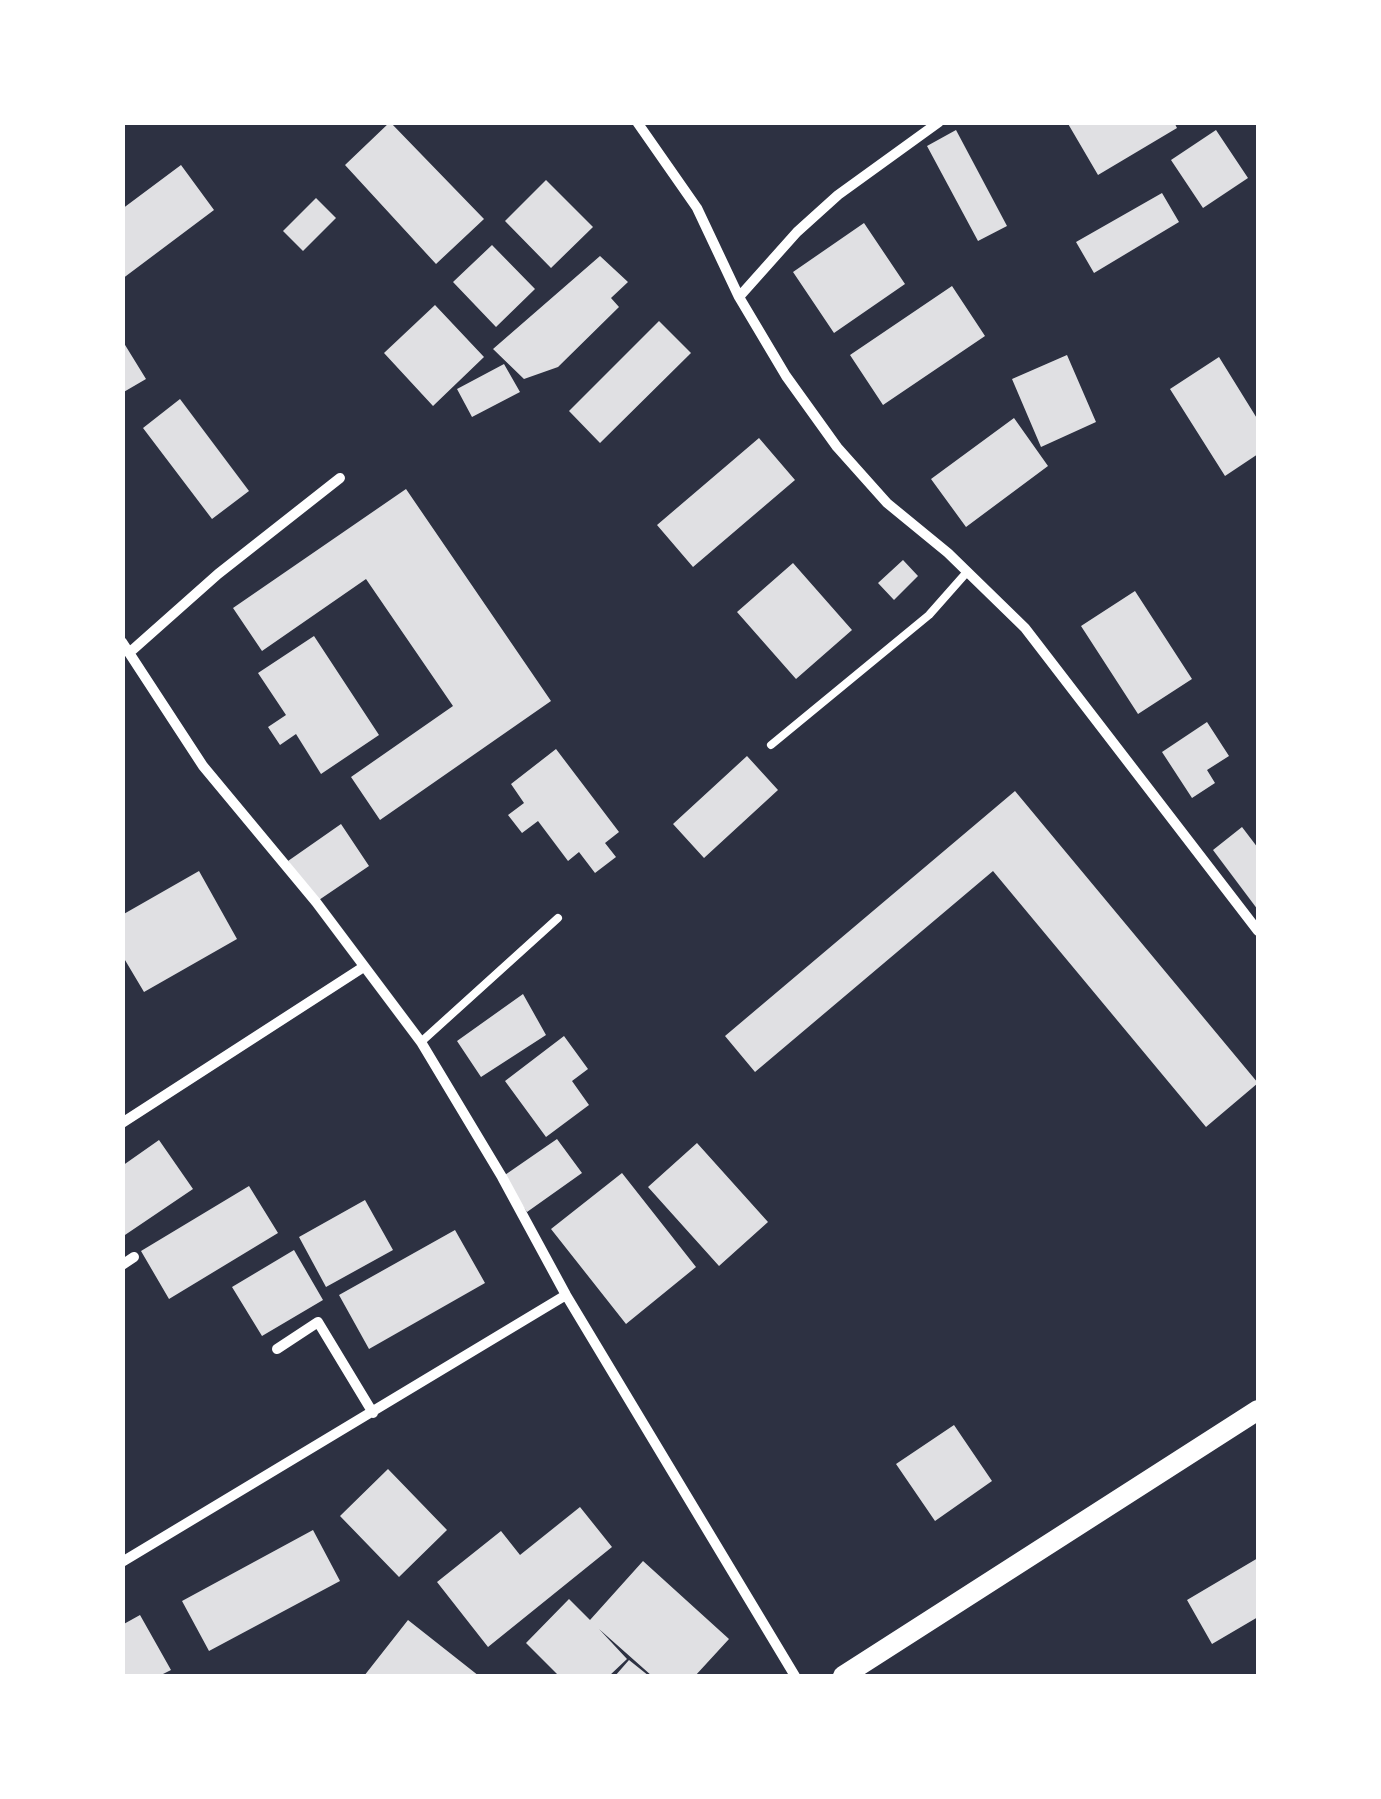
<!DOCTYPE html>
<style>
body{margin:0}
#map{position:relative;width:1381px;height:1799px;overflow:hidden;background:#2d3142;font-family:Lato,sans-serif}
canvas{display:block}
.frame{position:absolute;inset:0;border:125px solid #fff;pointer-events:none}
</style>
<div id="map">
<canvas width="1381" height="1799"></canvas>
<div class="frame"></div>
</div>
<script>
const c = document.querySelector('canvas').getContext('2d');
c.lineJoin = 'round';
function fillPath(path, color) {
  c.fillStyle = color;
  c.fill(path, 'evenodd');
}
function toPath(rows) {
  const path = new Path2D();
  for (const r of rows) {
    path.moveTo(r[0], r[1]);
    for (let i = 2; i < r.length; i += 2) path.lineTo(r[i], r[i + 1]);
  }
  return path;
}
function strokePath(path, color, width, dash) {
  c.strokeStyle = color;
  c.lineWidth = width;
  c.lineCap = dash ? 'butt' : 'round';
  c.setLineDash(dash || []);
  c.stroke(path);
}
const building = toPath([
 [390,122,484,219,436,264,345,165],
 [1067,122,1174,122,1177,128,1098,175],
 [956,130,1007,226,978,241,927,146],
 [1216,130,1248,178,1203,208,1171,160],
 [181,165,214,210,122,279,122,209],
 [546,180,593,227,551,268,505,221],
 [1162,193,1179,222,1094,273,1076,242],
 [316,198,336,218,303,251,283,231],
 [864,223,905,284,834,333,793,272],
 [492,245,535,289,496,327,453,282],
 [600,256,628,282,611,298,619,307,558,367,524,379,493,349],
 [952,286,985,336,883,405,850,355],
 [435,305,484,357,433,406,384,353],
 [659,321,691,353,600,443,569,411],
 [122,340,146,379,122,393],
 [1067,355,1096,422,1041,447,1012,379],
 [1219,357,1258,420,1258,454,1225,476,1170,389],
 [504,364,520,392,472,417,457,389],
 [180,399,249,491,212,519,143,428],
 [1014,418,1048,466,966,527,931,479],
 [759,438,795,480,693,567,657,525],
 [406,489,551,701,380,820,351,777,453,706,366,579,262,651,233,608],
 [903,560,918,576,894,600,878,583],
 [793,563,852,630,796,679,737,612],
 [1135,591,1192,679,1138,714,1081,626],
 [314,636,379,735,321,774,296,734,280,745,268,727,286,715,258,673],
 [1207,722,1229,756,1207,770,1215,783,1192,798,1162,752],
 [556,749,619,832,605,843,616,857,595,873,579,852,568,861,538,821,522,833,508,815,524,803,511,784],
 [747,756,778,790,704,858,673,824],
 [1015,791,1258,1083,1206,1127,993,871,755,1072,725,1036],
 [341,824,369,866,316,902,288,861],
 [1242,827,1258,848,1258,910,1213,850],
 [199,871,237,939,144,992,122,955,122,915],
 [523,994,546,1035,481,1077,457,1041],
 [564,1036,588,1069,572,1081,589,1105,546,1137,505,1081],
 [557,1139,582,1173,527,1212,502,1177],
 [159,1140,193,1189,122,1237,122,1166],
 [697,1143,768,1222,719,1266,648,1187],
 [622,1173,696,1267,626,1324,551,1229],
 [249,1186,278,1233,169,1299,141,1251],
 [365,1200,393,1250,326,1287,299,1237],
 [455,1230,485,1283,369,1349,339,1295],
 [294,1250,323,1300,262,1336,232,1287],
 [954,1425,992,1481,935,1521,896,1464],
 [388,1469,447,1530,399,1577,340,1516],
 [580,1507,612,1547,488,1647,437,1582,501,1531,520,1555],
 [313,1530,340,1581,209,1651,182,1601],
 [1258,1558,1258,1617,1212,1644,1187,1600],
 [643,1561,729,1639,695,1676,652,1676,599,1629,627,1659,609,1676,559,1676,526,1643,569,1599,590,1620],
 [140,1615,171,1670,159,1676,122,1676,122,1625],
 [408,1620,479,1676,364,1676],
 [629,1660,649,1676,615,1676]
]);
const service = toPath([
 [771,745,929,615,967,572],
 [421,1042,558,918]
]);
const minor = toPath([
 [637,122,697,208,739,297,786,376,837,447,887,503,948,553,1025,628,1258,931],
 [739,297,797,232,838,195,939,122],
 [122,642,203,766,316,902,421,1042,502,1177,566,1295,795,1676],
 [129,653,218,574,340,478],
 [122,1123,362,968],
 [122,1265,134,1257],
 [277,1349,318,1322,373,1413],
 [122,1562,566,1295]
]);
const secondary = toPath([
 [843,1676,1258,1410]
]);
fillPath(building, '#e0e0e3');
strokePath(service, '#fff', 8);
strokePath(minor, '#fff', 10);
strokePath(secondary, '#fff', 20);
</script>
